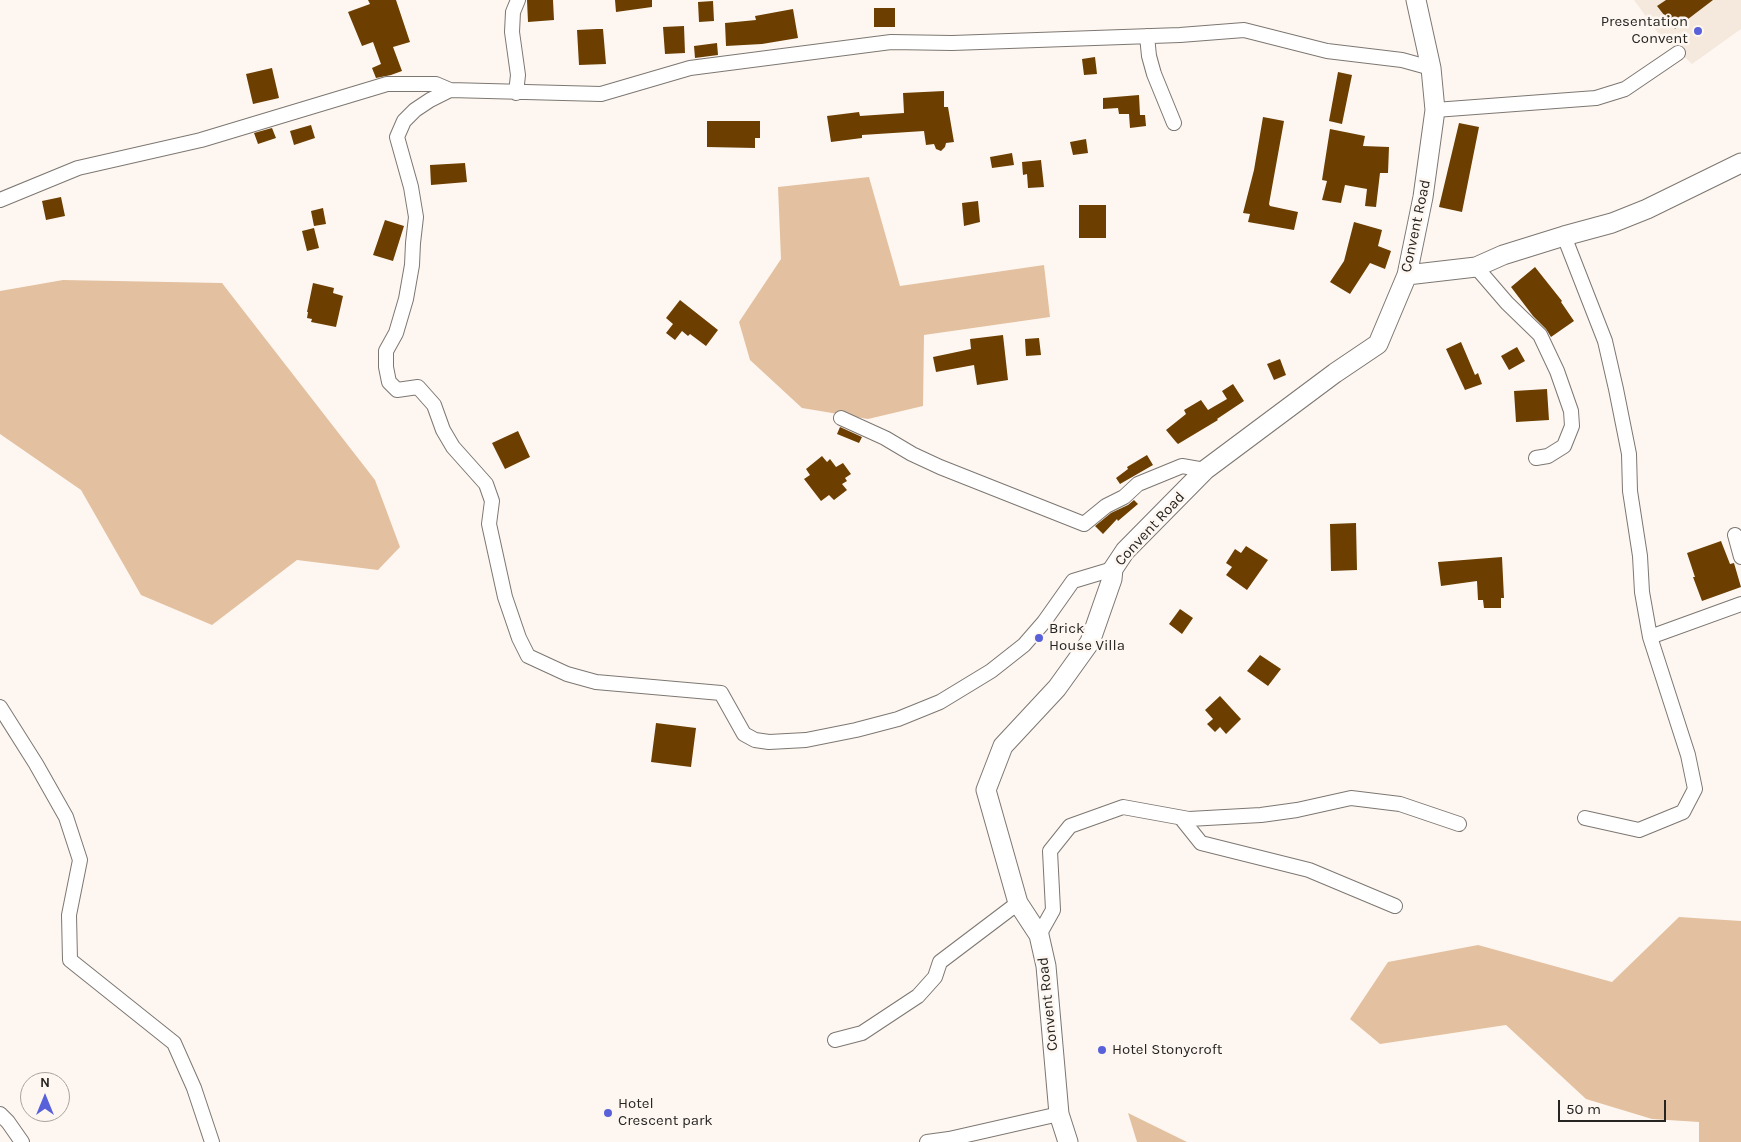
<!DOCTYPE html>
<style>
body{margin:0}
#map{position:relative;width:1741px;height:1142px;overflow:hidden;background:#fef7f1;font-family:Karla,sans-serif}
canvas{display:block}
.north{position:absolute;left:20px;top:1072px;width:50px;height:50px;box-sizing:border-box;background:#fef7f1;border:1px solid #a8a39e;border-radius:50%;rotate:0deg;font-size:14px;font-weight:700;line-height:20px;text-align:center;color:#272522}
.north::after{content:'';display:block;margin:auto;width:18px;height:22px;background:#5861d9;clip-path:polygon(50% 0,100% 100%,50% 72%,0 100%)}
.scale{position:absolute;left:1558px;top:1100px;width:108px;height:22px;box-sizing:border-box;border:2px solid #272522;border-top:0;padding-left:6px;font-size:15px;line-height:18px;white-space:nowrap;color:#272522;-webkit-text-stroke:4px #fef7f1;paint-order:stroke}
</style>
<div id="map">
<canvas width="1741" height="1142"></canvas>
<div class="north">N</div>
<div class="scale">50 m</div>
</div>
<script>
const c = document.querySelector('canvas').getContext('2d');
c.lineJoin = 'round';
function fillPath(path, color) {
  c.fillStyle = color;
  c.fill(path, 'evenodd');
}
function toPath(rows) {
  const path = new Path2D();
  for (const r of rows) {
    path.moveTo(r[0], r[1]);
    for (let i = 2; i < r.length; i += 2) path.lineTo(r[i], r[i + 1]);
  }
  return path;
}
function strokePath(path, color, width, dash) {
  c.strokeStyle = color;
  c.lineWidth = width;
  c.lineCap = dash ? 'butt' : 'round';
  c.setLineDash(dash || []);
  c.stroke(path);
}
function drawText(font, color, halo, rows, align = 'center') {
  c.font = font + ' Karla,sans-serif';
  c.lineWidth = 5;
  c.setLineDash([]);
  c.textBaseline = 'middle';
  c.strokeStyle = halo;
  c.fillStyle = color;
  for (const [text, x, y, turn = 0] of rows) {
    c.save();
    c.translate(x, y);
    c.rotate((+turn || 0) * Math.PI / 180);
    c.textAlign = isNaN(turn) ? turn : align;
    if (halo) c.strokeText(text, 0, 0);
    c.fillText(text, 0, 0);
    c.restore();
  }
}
const built = toPath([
 [1634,0,1741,0,1741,29,1692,64,1658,33]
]);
const green = toPath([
 [869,177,900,286,1044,265,1050,317,924,335,923,406,868,419,802,408,750,360,739,322,781,259,778,187],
 [63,280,222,283,375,480,400,547,378,570,297,560,212,625,141,595,81,490,0,434,0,291],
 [1679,917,1741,921,1741,1142,1699,1142,1699,1122,1652,1119,1586,1099,1506,1025,1380,1044,1350,1019,1388,962,1478,945,1612,982],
 [1128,1113,1187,1142,1137,1142]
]);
const building = toPath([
 [368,0,396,0,410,42,393,47,402,71,391,75,376,78,372,68,381,64,373,42,362,46,348,12,370,4],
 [527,0,553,0,554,20,528,22],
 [615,0,652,0,652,7,616,12],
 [1666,0,1713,0,1675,29,1657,6],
 [713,1,714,21,699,22,698,2],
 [874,8,895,8,895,27,874,27],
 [793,9,798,38,762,44,726,46,725,23,756,20,755,16],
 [684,26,685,53,665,54,663,27],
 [597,29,603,29,606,64,579,65,577,30],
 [717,43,718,55,695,58,694,46],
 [1095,57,1097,74,1084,75,1082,59],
 [272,68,279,98,253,104,246,74],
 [1338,72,1352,75,1342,124,1329,121],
 [944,91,944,107,948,107,954,142,946,143,945,147,941,151,936,149,934,144,926,145,924,131,862,135,862,138,831,142,827,116,859,112,860,116,904,113,903,93],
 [1139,95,1140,115,1145,115,1146,126,1130,128,1129,114,1119,114,1118,108,1103,109,1103,98],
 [1263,117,1284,121,1269,204,1270,206,1298,212,1294,230,1248,222,1250,214,1243,213,1254,170],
 [707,121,760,121,760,138,755,138,755,148,707,147],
 [1459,123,1479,127,1462,212,1439,207],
 [311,125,315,138,294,145,290,131],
 [272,128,276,138,258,144,254,133],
 [1330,129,1365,136,1363,146,1389,147,1388,173,1380,173,1376,207,1365,206,1367,189,1345,185,1341,203,1322,200,1327,181,1322,180],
 [1086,139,1088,153,1073,155,1070,142],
 [1012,153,1014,165,992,168,990,157],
 [1041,160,1044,187,1028,188,1027,174,1023,175,1022,162],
 [465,163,467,182,431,185,430,165],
 [61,197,65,216,46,220,42,201],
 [978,201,980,222,964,226,962,203],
 [1079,205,1106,205,1106,238,1079,238],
 [323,208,326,224,314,226,311,211],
 [385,220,404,226,393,261,373,255],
 [1354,222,1382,230,1378,246,1391,251,1385,269,1370,263,1350,294,1330,282,1344,261],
 [314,228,319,248,307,251,302,231],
 [1535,267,1562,301,1561,302,1574,321,1551,337,1546,329,1533,316,1511,287],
 [313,283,334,288,333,293,343,296,336,327,311,322,312,319,307,318,308,312,307,312],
 [680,300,718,330,706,346,690,334,688,336,682,331,675,340,666,333,673,324,666,318],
 [1003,335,1008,380,977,385,974,365,936,372,933,357,971,349,970,339],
 [1039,338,1041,355,1026,356,1025,339],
 [1461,342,1475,375,1478,373,1482,384,1465,390,1446,349],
 [1517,347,1525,361,1509,370,1501,356],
 [1280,359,1286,375,1274,380,1267,364],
 [1233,384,1244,401,1217,419,1218,420,1178,444,1176,442,1166,430,1186,414,1184,410,1201,400,1208,410,1227,399,1222,391],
 [1547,389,1549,420,1516,422,1514,391],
 [840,427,862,437,859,443,837,434],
 [518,431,530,457,505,469,492,443],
 [1147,455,1153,465,1120,484,1116,478,1128,469,1127,467],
 [822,456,827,462,830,459,836,467,843,463,851,474,845,478,847,481,842,484,847,490,834,500,829,495,821,501,804,479,810,475,806,469],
 [1134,500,1138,504,1118,521,1117,519,1103,534,1095,526,1111,513,1128,505],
 [1356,523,1357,570,1331,571,1330,524],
 [1721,541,1730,564,1734,563,1741,587,1702,601,1693,577,1695,577,1687,553],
 [1246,546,1268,560,1247,590,1226,575,1232,567,1226,563,1235,549,1241,553],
 [1502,557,1504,598,1501,598,1501,608,1484,608,1483,600,1478,600,1477,581,1441,586,1438,562],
 [1180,609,1193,618,1182,634,1169,624],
 [1260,655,1281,669,1268,686,1247,671],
 [1220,696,1241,719,1226,734,1220,727,1215,732,1207,724,1213,719,1205,710],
 [656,723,696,728,691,767,651,762]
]);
const street = toPath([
 [1147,36,1149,56,1154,74,1174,123],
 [450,90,430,100,415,110,404,121,397,137,411,187,416,217,413,243,412,265,406,299,396,333,386,351,386,367,389,382,397,390,418,387,434,405,443,430,453,447,486,484,492,501,489,524,505,597,519,638,528,656,567,674,596,682,721,693,744,734,755,740,769,742,806,740,856,730,898,719,940,702,991,671,1024,645,1044,622,1073,581,1113,569],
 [516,93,518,75,512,32,513,12,518,0],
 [1435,110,1596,98,1625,89,1678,53],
 [0,200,78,168,201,140,387,84,436,84,450,90,601,94,690,68,891,42,952,43,1180,35,1244,30,1327,51,1402,60,1431,68],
 [1564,236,1605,341,1616,389,1629,454,1630,491,1640,556,1642,592,1650,637,1741,604],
 [1476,267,1507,303,1540,335,1557,371,1571,411,1572,426,1564,446,1548,456,1536,458],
 [841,418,885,438,912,454,940,467,1084,524,1106,506,1124,497,1138,484,1182,466,1205,470],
 [1735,535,1741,557],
 [0,707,36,764,66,817,80,860,69,915,70,960,174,1043,194,1088,212,1142],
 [1181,818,1201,843,1309,870,1395,906],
 [1585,818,1639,830,1683,812,1695,789,1688,755,1650,637],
 [1039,935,1053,910,1050,851,1070,826,1123,807,1189,819,1261,815,1297,810,1351,798,1400,804,1459,824],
 [835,1040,862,1033,918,996,935,977,940,962,1018,903],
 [0,1114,8,1122,22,1142],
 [927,1142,949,1139,1059,1114]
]);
const secondary = toPath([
 [1407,275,1476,267,1503,255,1564,236,1612,223,1647,209,1741,163],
 [1068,1142,1059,1114,1046,966,1039,935,1018,903,986,790,1003,746,1057,688,1090,642,1112,579,1113,569,1125,551,1205,470,1335,373,1378,344,1407,275,1423,197,1435,110,1431,68,1416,0]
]);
const markers = [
 [1698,31,5,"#5861d9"],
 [1039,638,5,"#5861d9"],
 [1102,1050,5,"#5861d9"],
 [608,1113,5,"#5861d9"]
];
const poiNames = [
 ["Presentation",1688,22,"right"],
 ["Convent",1688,39,"right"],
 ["Brick",1049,629],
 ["House Villa",1049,646],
 ["Hotel Stonycroft",1112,1050],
 ["Hotel",618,1104],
 ["Crescent park",618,1121]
];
const streetNames = [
 ["Convent Road",1416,226,-78],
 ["Convent Road",1150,529,-47],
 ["Convent Road",1048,1004,-96]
];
fillPath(built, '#f5e9dd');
fillPath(green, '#e3c1a0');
fillPath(building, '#6c3f01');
strokePath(street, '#7d7772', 16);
strokePath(secondary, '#7d7772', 21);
strokePath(street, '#fff', 14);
strokePath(secondary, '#fff', 19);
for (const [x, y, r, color] of markers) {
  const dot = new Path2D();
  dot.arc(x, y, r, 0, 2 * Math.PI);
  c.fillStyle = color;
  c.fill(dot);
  strokePath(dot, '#fef7f1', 2);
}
drawText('15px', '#272522', '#fef7f1', poiNames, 'left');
drawText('15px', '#272522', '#fef7f1', streetNames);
</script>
